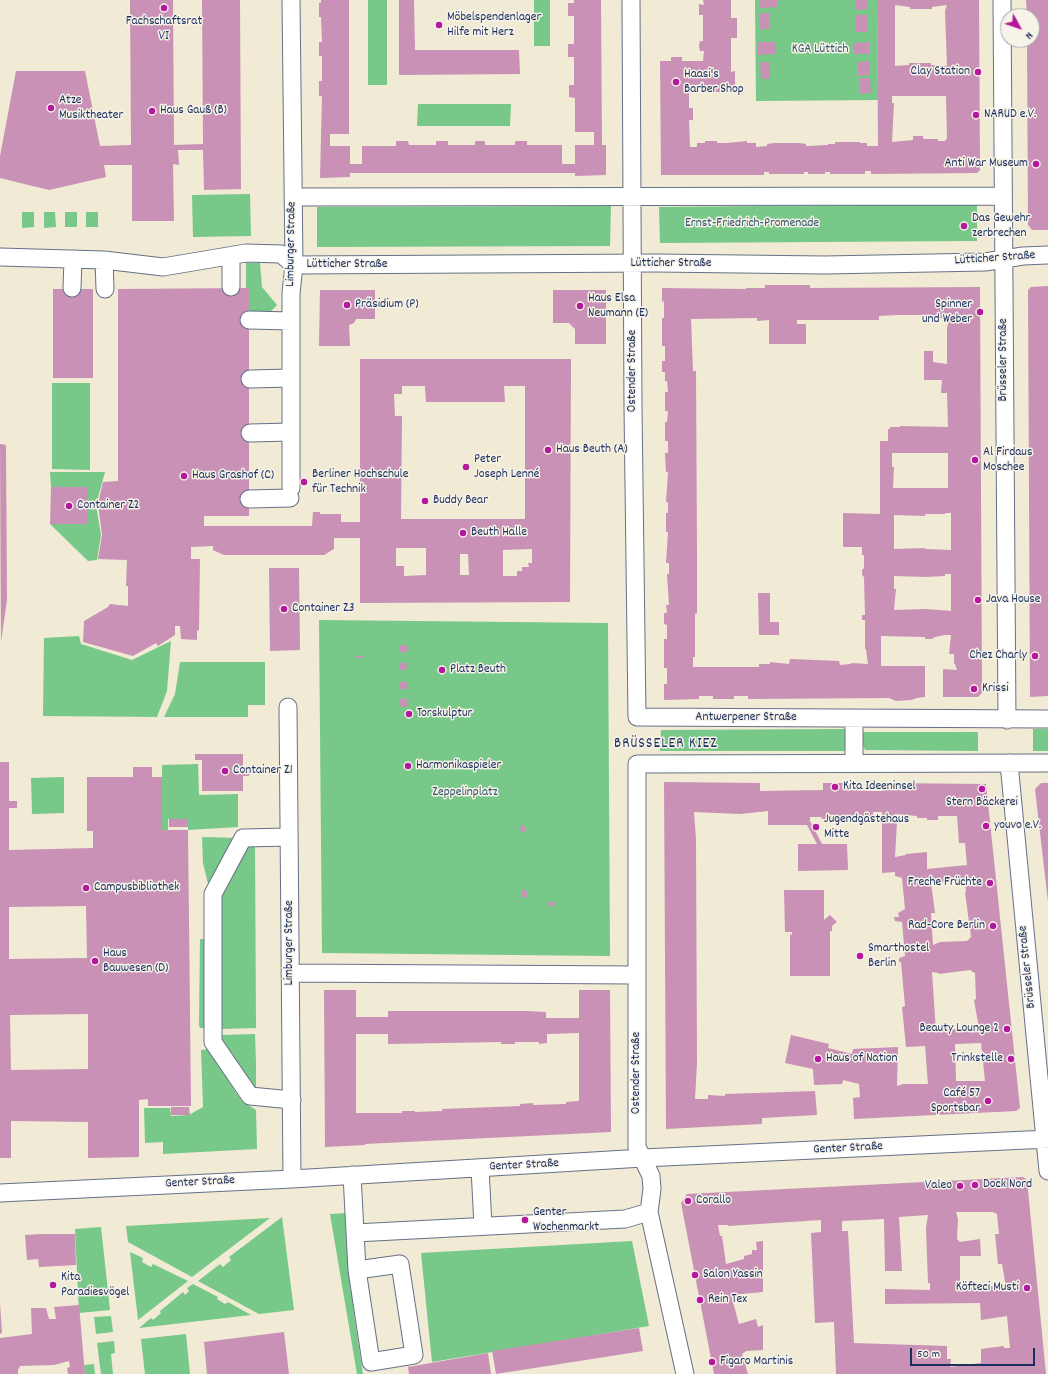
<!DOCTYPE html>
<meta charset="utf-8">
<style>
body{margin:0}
#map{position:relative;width:1048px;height:1374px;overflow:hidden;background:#f1ead4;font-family:Dekko,sans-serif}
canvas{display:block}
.north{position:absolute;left:1000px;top:8px;width:40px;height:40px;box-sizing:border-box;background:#f7f3e8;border:1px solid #9fa5b1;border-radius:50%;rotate:130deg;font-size:11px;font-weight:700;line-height:16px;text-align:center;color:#1b2f5e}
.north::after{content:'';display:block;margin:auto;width:14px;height:18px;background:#b5179e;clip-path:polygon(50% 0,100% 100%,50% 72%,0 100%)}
.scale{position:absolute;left:910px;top:1348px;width:125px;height:18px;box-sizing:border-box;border:2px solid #1b2f5e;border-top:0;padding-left:5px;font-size:12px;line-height:14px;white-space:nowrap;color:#1b2f5e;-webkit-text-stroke:3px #f7f3e8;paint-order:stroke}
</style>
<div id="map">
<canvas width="1048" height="1374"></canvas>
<div class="north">N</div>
<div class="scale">50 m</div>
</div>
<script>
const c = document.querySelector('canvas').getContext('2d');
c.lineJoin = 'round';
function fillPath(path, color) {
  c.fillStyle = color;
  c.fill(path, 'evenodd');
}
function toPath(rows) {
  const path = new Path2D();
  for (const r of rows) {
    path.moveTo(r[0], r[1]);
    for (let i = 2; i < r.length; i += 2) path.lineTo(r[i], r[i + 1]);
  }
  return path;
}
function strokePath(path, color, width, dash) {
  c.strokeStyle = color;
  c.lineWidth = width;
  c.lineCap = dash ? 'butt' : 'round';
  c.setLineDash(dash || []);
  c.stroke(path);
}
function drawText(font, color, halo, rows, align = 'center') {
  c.font = font + ' Dekko,sans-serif';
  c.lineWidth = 3;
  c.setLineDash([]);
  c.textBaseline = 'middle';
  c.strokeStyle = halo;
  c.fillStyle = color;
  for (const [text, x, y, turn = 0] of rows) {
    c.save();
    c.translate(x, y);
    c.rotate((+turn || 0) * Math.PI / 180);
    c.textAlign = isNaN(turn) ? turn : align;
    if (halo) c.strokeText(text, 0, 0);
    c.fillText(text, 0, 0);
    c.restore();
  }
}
const green = toPath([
 [368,0,387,0,387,85,368,85],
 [534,0,550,0,550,46,534,46],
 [755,0,877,0,878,100,756,101],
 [418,104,511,104,510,126,417,126],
 [250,194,251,236,193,237,192,195],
 [977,204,977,241,660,243,659,207],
 [611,206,610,246,317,247,317,207],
 [22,212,34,212,34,227,22,228],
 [44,212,55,212,56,227,44,228],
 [65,212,77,212,77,227,65,227],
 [86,212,98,212,98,227,86,227],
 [246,263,260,263,262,287,277,305,264,318,249,317,249,288,246,288],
 [52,383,90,383,90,470,52,469],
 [50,472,105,472,96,505,101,535,97,560,88,561,50,524,88,524,88,488,51,487],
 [319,620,608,623,610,956,322,953],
 [79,636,81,644,132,660,171,641,167,691,157,717,43,716,44,638],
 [180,662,265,662,265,705,248,705,248,717,164,717,175,694],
 [847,729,848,751,660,751,661,730],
 [1033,729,1048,729,1048,751,1033,751],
 [858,732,978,732,978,751,865,750],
 [198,764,199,795,238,794,238,827,188,830,188,819,168,819,168,830,162,830,162,765],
 [64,777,64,813,32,814,31,778],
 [202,837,239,838,209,888,203,863],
 [255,845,256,1028,221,1029,219,898,247,846],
 [200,939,204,939,207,943,205,1028,200,1028,199,1025],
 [255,1034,256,1062,256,1090,220,1044,221,1035],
 [209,1049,236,1093,242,1101,256,1110,257,1149,163,1154,163,1142,145,1143,144,1108,170,1108,171,1116,189,1115,203,1107,201,1050],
 [347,1213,354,1314,363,1374,357,1374,330,1214],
 [282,1217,294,1310,259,1314,198,1281,220,1264,223,1267,231,1260,229,1257],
 [270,1218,192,1277,128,1242,126,1226],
 [101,1227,110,1310,79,1313,75,1229],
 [632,1241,649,1326,432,1362,421,1253],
 [130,1252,143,1258,142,1262,151,1267,153,1264,188,1281,138,1320],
 [193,1284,218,1297,217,1299,225,1304,228,1302,251,1315,139,1328,151,1318,153,1320,161,1313,160,1311,183,1292,185,1295,189,1291,187,1288],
 [111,1316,113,1332,96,1334,94,1317],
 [186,1334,190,1374,145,1374,141,1339],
 [114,1341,115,1353,111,1354,113,1374,101,1374,97,1343],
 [94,1364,95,1374,85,1374,84,1365]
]);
const building = toPath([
 [130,0,173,0,174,145,203,144,202,0,240,0,241,189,204,190,203,150,178,150,179,165,173,164,174,221,132,221,132,165,104,165,106,177,49,190,0,178,0,156,16,71,85,71,100,146,131,145],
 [321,0,349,0,349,134,330,134,330,146,350,146,350,164,362,164,362,146,396,146,396,141,408,141,409,145,436,145,436,141,448,141,448,145,475,145,475,141,485,141,485,145,515,145,515,141,527,141,527,145,562,145,562,164,575,164,575,145,594,145,594,132,575,132,575,98,569,97,569,85,574,85,574,57,568,57,568,44,574,44,574,16,568,16,568,3,574,3,574,0,601,0,602,145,606,145,606,175,575,176,575,173,350,173,350,177,320,178,322,96,319,96,319,81,322,81,322,56,319,56,319,42,322,42,321,17,319,17,319,3,321,3],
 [399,0,414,0,415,50,519,50,520,74,399,75],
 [703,0,731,0,731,18,737,18,737,38,731,38,731,72,735,71,735,88,725,87,725,92,714,92,714,88,704,88,704,85,689,85,689,108,693,108,693,120,689,120,690,147,697,147,697,143,705,143,705,141,717,141,717,143,726,143,747,141,747,143,756,143,756,147,767,146,767,144,774,143,799,143,806,144,806,146,828,145,828,144,835,144,835,142,860,142,860,143,867,143,867,146,878,146,877,0,979,0,980,170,977,173,871,174,871,171,865,171,865,174,830,174,830,172,825,172,825,174,808,174,808,172,804,172,804,174,769,174,769,172,764,172,764,175,661,175,660,61,671,61,671,57,682,57,682,61,703,61,704,51,700,51,699,46,700,41,703,41,703,15,699,15,699,4,704,5],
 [895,5,910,7,910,9,932,9,932,7,947,5,945,11,947,66,931,65,931,63,909,63,909,65,895,66],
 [892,96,946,96,947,138,945,141,938,141,938,139,923,139,923,136,913,136,913,140,892,142,894,103,892,103],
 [760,0,777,0,777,7,760,8],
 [855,0,868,0,868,9,856,10],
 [1026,0,1048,0,1048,230,1032,230,1028,225,1027,40,1032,40,1032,16,1027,16],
 [760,13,769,13,769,29,759,29],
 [855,15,868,15,868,32,855,32],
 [758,42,776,42,776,54,758,55],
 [870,42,870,54,854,54,854,43],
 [869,61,870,75,858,76,858,62],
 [760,62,770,62,770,79,761,79],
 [860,78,870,78,871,93,860,94],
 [765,285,810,285,810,288,980,287,982,693,978,697,943,697,943,669,957,670,955,664,954,663,954,654,949,654,951,635,945,635,935,637,932,639,925,639,925,637,881,636,881,666,925,666,925,697,917,698,911,700,896,701,889,698,748,699,748,696,734,696,734,699,713,699,713,696,699,696,699,699,664,700,664,684,667,684,667,668,664,668,664,639,667,639,667,625,664,624,664,613,667,613,666,605,669,605,667,574,669,574,669,563,666,563,668,532,666,532,666,513,668,513,668,502,666,502,668,472,666,472,665,453,668,453,668,441,665,441,665,422,667,422,668,411,665,411,665,392,668,392,667,381,665,381,665,372,662,372,662,361,665,361,665,346,662,346,662,318,664,318,664,301,662,302,662,288,746,289,746,288,765,288],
 [898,315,924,315,924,320,946,318,949,320,947,328,947,364,933,362,933,351,924,351,924,380,942,380,941,393,947,393,948,427,900,426,900,427,891,427,888,430,888,441,880,441,880,514,843,513,843,547,862,547,862,555,864,555,864,568,862,570,862,575,864,577,865,615,862,615,862,620,865,620,865,649,866,649,868,664,851,663,851,664,840,665,839,661,790,659,789,664,770,662,770,664,759,664,759,667,693,667,693,657,695,657,695,614,697,613,697,553,696,371,693,371,691,319,757,318,757,321,769,320,769,344,806,344,806,324,797,324,797,320,879,320,879,316],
 [892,453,948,453,948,488,893,488,894,467,892,467],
 [945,513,951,513,951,550,925,549,925,548,894,549,894,515,925,516,925,514,945,514],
 [945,574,951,574,951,611,926,609,894,610,896,589,894,589,894,576,926,577,945,576],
 [1048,286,1048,696,1030,697,1028,290,1031,287],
 [249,288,249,516,204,516,204,526,312,526,313,512,320,512,320,514,341,514,341,522,360,522,360,359,571,359,570,602,360,603,360,538,334,538,334,549,324,555,224,555,213,550,213,546,191,547,191,559,200,559,199,630,197,631,197,640,181,639,180,626,175,626,175,635,158,646,156,643,133,656,83,642,84,621,108,607,110,604,128,606,128,586,126,586,127,560,98,559,102,535,98,504,103,482,118,481,118,289],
 [402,386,425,386,426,402,505,402,504,386,525,386,525,519,401,519,402,416,395,416,394,394,402,394],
 [396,548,426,548,426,575,404,576,404,566,396,566],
 [532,549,532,563,528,563,529,567,522,567,522,571,517,571,517,576,503,576,503,550],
 [460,554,468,554,469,575,460,575],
 [53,289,93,289,93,378,53,378],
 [320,290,375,290,375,319,356,319,354,323,349,325,350,346,319,346],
 [553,290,606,290,606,344,575,344,575,329,569,323,553,323],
 [0,444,6,445,7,600,1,642],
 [51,487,88,487,88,524,50,524],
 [269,568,299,568,300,650,270,651],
 [758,593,770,593,770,622,779,622,779,635,759,635],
 [399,645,407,645,407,652,399,652],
 [355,656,365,656,365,657,355,658],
 [399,663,407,663,406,670,399,670],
 [400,682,407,682,407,689,400,689],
 [400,699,407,699,407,707,400,706],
 [195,754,243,754,243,770,249,770,249,776,243,776,243,791,202,791,202,760,195,760],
 [0,762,9,762,9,801,17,801,17,808,9,808,9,850,93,848,93,831,87,831,87,777,133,777,133,767,152,767,152,777,162,777,162,830,188,830,191,1106,148,1106,148,1099,139,1100,139,1157,88,1158,88,1122,11,1121,11,1158,0,1158],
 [86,906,87,958,9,959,9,907],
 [88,1014,88,1069,11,1070,10,1015],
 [664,782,760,783,760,791,823,790,823,783,848,783,848,790,873,791,882,791,882,783,986,784,1020,1108,1016,1111,854,1119,853,1098,860,1097,859,1084,843,1080,842,1084,814,1085,813,1069,785,1063,791,1035,829,1044,828,1048,852,1054,853,1049,898,1047,897,1086,903,1084,928,1084,925,1046,906,1047,902,1007,905,1006,901,962,899,962,899,958,905,956,902,922,895,921,894,917,899,917,898,913,905,909,902,878,895,876,895,872,882,873,882,812,873,812,873,819,821,819,822,817,810,817,810,821,822,844,847,844,848,870,798,871,798,844,817,844,807,825,768,825,768,811,740,814,694,812,696,840,697,1063,695,1099,708,1099,708,1095,725,1096,725,1094,815,1091,817,1115,762,1118,762,1124,666,1129],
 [895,814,917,816,917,818,927,818,927,820,938,820,938,816,957,816,959,843,965,843,967,865,927,869,927,852,906,854,906,855,895,857,897,821,895,821],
 [961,880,965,882,966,891,965,892,971,937,967,941,940,942,933,945,931,913,935,913,931,883],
 [970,970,975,973,976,999,974,1000,979,1028,942,1030,936,1032,932,972,939,973,939,974],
 [981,1043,985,1081,956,1081,955,1044],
 [1041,783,1048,783,1048,902,1035,789],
 [169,819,188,819,188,827,169,827],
 [523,825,525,827,525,832,521,832,520,827],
 [525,889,527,892,527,897,522,897,522,891],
 [784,890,824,890,824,920,830,915,837,922,832,926,832,931,830,931,830,976,790,976,790,934,792,935,792,932,785,932],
 [548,902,555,902,554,907,549,906],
 [324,990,356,990,356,1017,388,1017,388,1011,527,1011,546,1012,546,1018,579,1018,579,990,610,990,611,1132,365,1144,365,1145,325,1147],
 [579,1033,579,1101,566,1102,566,1104,533,1105,533,1103,520,1104,520,1106,442,1109,442,1111,415,1112,415,1111,402,1111,402,1113,356,1113,356,1034,388,1034,388,1044,501,1042,501,1044,515,1044,515,1042,539,1042,539,1044,547,1043,547,1034],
 [171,1107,189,1107,190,1115,171,1115],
 [1023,1177,1027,1180,1046,1374,836,1374,834,1322,815,1323,811,1233,821,1232,821,1220,728,1226,728,1225,718,1225,720,1236,722,1236,726,1264,744,1259,744,1256,752,1254,752,1250,757,1250,756,1242,763,1241,763,1292,731,1295,739,1324,756,1319,758,1327,763,1325,763,1350,746,1351,742,1354,748,1374,714,1374,681,1203,687,1194],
 [956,1212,993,1212,997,1214,999,1234,995,1234,998,1264,1002,1264,1006,1287,988,1286,966,1289,960,1291,960,1256,981,1256,980,1239,960,1242,957,1239,958,1219],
 [928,1215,926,1228,928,1283,930,1283,930,1290,885,1289,885,1304,980,1303,981,1320,1007,1316,1010,1348,1004,1348,1004,1346,981,1349,981,1363,950,1367,951,1359,947,1359,947,1346,854,1343,848,1231,842,1231,842,1221,884,1219,885,1271,902,1271,899,1217],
 [42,1234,75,1234,76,1265,39,1267,38,1259,27,1260,25,1235],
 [0,1303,2,1333,0,1334],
 [79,1305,85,1374,68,1374,67,1368,70,1367,69,1361,54,1365,20,1366,18,1370,18,1374,0,1374,0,1338,32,1334,31,1308,46,1308,49,1319,56,1319,54,1307],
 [639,1328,643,1351,496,1374,492,1351],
 [284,1332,289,1374,207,1374,204,1342],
 [488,1353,491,1374,409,1374,408,1367]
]);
const minor = toPath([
 [631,0,633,407,637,717,1048,719],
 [1002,0,1007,720],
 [293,197,1002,196],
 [0,257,104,260,163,267,246,253,281,254,294,265],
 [104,260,105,289],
 [294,265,656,263,825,265,985,262,1023,256,1048,255],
 [231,287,231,256],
 [72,288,73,259],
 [249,320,291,321],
 [250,379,291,378],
 [250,433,291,432],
 [291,488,291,293,294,265,291,0],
 [249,499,290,498],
 [288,707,292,1179],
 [854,763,854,719],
 [1009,763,1048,1171],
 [289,837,243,838,213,894,213,1042,250,1096,292,1100],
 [290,973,637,975],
 [480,1168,483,1226],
 [352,1175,357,1270,371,1362,414,1355,400,1264,357,1270],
 [0,1193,292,1179,643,1158,1048,1139],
 [355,1233,625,1219,649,1212],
 [685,1374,649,1212,652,1189,651,1176,637,1147,637,764,1048,763]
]);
const markers = [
 [164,8,4,"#b5179e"],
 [439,25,4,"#b5179e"],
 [978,72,4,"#b5179e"],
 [676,82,4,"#b5179e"],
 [51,108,4,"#b5179e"],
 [152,111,4,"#b5179e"],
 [976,115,4,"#b5179e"],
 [1036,164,4,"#b5179e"],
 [964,226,4,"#b5179e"],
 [347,305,4,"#b5179e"],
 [580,306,4,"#b5179e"],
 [980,312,4,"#b5179e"],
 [548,450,4,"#b5179e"],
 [975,460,4,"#b5179e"],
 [466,467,4,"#b5179e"],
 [184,476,4,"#b5179e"],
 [304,482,4,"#b5179e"],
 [425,501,4,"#b5179e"],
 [69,506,4,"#b5179e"],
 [463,533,4,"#b5179e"],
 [978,600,4,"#b5179e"],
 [284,609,4,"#b5179e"],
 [1035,656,4,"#b5179e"],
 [442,670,4,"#b5179e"],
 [974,689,4,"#b5179e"],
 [409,714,4,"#b5179e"],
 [408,766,4,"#b5179e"],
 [225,771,4,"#b5179e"],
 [835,787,4,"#b5179e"],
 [982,789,4,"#b5179e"],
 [986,826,4,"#b5179e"],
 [816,827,4,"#b5179e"],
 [990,883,4,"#b5179e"],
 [86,888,4,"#b5179e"],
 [993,926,4,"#b5179e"],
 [860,956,4,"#b5179e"],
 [95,961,4,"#b5179e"],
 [1007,1029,4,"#b5179e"],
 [818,1059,4,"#b5179e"],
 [1011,1059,4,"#b5179e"],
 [988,1101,4,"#b5179e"],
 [975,1185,4,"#b5179e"],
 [960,1186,4,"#b5179e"],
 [688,1201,4,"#b5179e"],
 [525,1220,4,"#b5179e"],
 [695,1275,4,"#b5179e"],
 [53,1285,4,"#b5179e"],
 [1027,1288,4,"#b5179e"],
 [700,1300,4,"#b5179e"],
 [712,1362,4,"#b5179e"]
];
const poiNames = [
 ["Möbelspendenlager",447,18],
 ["Hilfe mit Herz",447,33],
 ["Fachschaftsrat",164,22,"center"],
 ["VI",164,37,"center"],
 ["Clay Station",970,72,"right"],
 ["Haasi's",684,75],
 ["Barber Shop",684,90],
 ["Atze",59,101],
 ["Musiktheater",59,116],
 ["Haus Gauß (B)",160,111],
 ["NARUD e.V.",984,115],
 ["Anti War Museum",1028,164,"right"],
 ["Das Gewehr",972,219],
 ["zerbrechen",972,234],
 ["Haus Elsa",588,299],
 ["Neumann (E)",588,314],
 ["Präsidium (P)",355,305],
 ["Spinner",972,305,"right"],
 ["und Weber",972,320,"right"],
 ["Haus Beuth (A)",556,450],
 ["Al Firdaus",983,453],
 ["Moschee",983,468],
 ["Peter",474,460],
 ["Joseph Lenné",474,475],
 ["Berliner Hochschule",312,475],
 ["für Technik",312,490],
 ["Haus Grashof (C)",192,476],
 ["Buddy Bear",433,501],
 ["Container Z2",77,506],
 ["Beuth Halle",471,533],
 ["Java House",986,600],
 ["Container Z3",292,609],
 ["Chez Charly",1027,656,"right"],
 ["Platz Beuth",450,670],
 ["Krissi",982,689],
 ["Torskulptur",417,714],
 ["Harmonikaspieler",416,766],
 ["Container Z1",233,771],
 ["Kita Ideeninsel",843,787],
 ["Stern Bäckerei",982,803,"center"],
 ["Jugendgästehaus",824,820],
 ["Mitte",824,835],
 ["youvo e.V.",994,826],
 ["Freche Früchte",982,883,"right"],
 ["Campusbibliothek",94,888],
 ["Rad-Core Berlin",985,926,"right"],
 ["Smarthostel",868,949],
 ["Berlin",868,964],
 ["Haus",103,954],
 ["Bauwesen (D)",103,969],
 ["Beauty Lounge 2",999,1029,"right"],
 ["Haus of Nation",826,1059],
 ["Trinkstelle",1003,1059,"right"],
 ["Café 57",980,1094,"right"],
 ["Sportsbar",980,1109,"right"],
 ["Dock Nord",983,1185],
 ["Valeo",952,1186,"right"],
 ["Corallo",696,1201],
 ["Genter",533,1213],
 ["Wochenmarkt",533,1228],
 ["Salon Yassin",703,1275],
 ["Kita",61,1278],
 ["Paradiesvögel",61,1293],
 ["Köfteci Musti",1019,1288,"right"],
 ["Rein Tex",708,1300],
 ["Figaro Martinis",720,1362]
];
const parkNames = [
 ["KGA Lüttich",820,50],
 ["Ernst-Friedrich-Promenade",752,224],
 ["Zeppelinplatz",465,793]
];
const streetNames = [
 ["Limburger Straße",292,244,-89],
 ["Lütticher Straße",995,259,-4],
 ["Lütticher Straße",671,264],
 ["Lütticher Straße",347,265],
 ["Brüsseler Straße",1004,360,-90],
 ["Ostender Straße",633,371,-90],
 ["Antwerpener Straße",746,718],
 ["Limburger Straße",290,943,-90],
 ["Brüsseler Straße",1028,967,-96],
 ["Ostender Straße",637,1073,-90],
 ["Genter Straße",848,1149,-3],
 ["Genter Straße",524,1166,-3],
 ["Genter Straße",200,1183,-3]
];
const quarterNames = [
 ["BRÜSSELER KIEZ",666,745]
];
fillPath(green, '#77c889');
fillPath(building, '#c891b5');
strokePath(minor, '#667087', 19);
strokePath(minor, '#fff', 17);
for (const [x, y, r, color] of markers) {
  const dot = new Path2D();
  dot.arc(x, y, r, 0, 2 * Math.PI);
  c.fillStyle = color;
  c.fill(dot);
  strokePath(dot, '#f7f3e8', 1.5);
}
drawText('13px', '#1b2f5e', '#f7f3e8', poiNames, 'left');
drawText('13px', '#325569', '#f7f3e8', parkNames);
drawText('13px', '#1b2f5e', '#f7f3e8', streetNames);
c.letterSpacing = '1px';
drawText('15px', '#1b2f5e', '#f7f3e8', quarterNames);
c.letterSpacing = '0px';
</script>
